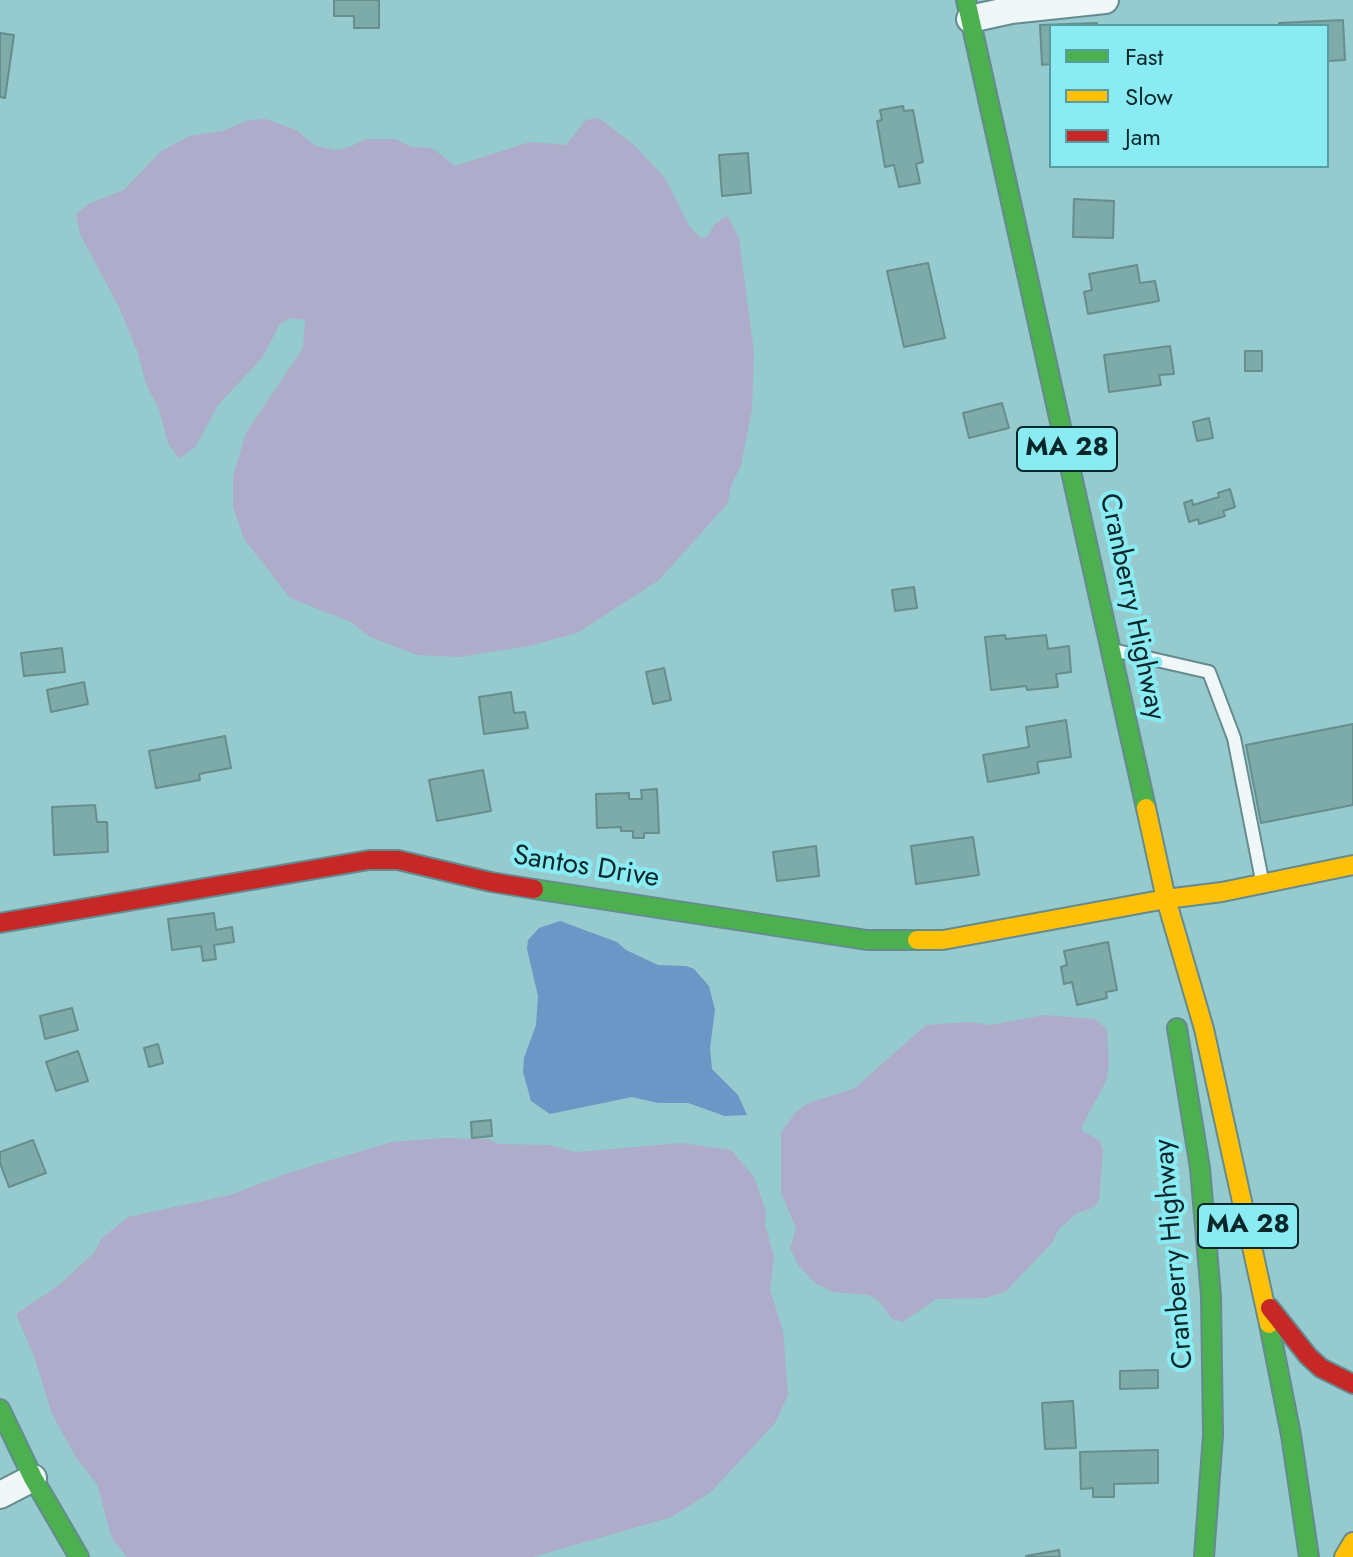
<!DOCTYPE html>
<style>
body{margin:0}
#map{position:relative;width:1353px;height:1557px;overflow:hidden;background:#95cace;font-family:Jost,sans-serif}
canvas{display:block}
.legend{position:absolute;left:1049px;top:24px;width:280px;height:144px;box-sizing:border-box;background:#8bebf2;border:2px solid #569da2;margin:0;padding:10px 14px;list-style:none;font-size:24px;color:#062729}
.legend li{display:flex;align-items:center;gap:16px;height:40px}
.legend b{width:40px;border:2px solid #569da2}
</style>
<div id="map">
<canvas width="1353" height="1557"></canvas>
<ul class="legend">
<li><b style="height:10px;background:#4caf50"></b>Fast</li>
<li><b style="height:10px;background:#ffc107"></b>Slow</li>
<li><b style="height:10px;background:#c62828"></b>Jam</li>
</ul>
</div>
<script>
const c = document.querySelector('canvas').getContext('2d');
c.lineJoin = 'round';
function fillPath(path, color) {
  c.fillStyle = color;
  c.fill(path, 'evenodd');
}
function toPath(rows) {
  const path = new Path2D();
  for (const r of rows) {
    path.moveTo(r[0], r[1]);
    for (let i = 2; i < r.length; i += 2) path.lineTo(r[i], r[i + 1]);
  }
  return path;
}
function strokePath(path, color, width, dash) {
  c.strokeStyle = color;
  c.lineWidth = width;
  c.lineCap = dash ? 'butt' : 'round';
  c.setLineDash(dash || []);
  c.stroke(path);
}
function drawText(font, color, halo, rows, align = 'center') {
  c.font = font + ' Jost,sans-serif';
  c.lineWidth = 8;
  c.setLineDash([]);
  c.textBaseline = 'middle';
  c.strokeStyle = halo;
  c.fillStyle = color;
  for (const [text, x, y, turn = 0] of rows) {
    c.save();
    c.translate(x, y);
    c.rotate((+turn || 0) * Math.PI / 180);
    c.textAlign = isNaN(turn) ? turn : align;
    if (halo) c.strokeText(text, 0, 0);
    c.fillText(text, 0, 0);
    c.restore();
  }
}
const green = toPath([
 [599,118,635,146,665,178,689,226,701,238,707,237,715,224,727,215,739,238,754,353,752,409,741,465,731,486,728,503,659,580,577,633,529,646,459,657,417,655,368,636,351,622,290,598,244,539,233,507,233,476,246,433,303,348,305,320,290,318,280,324,262,358,218,405,196,446,179,459,168,443,159,409,146,384,138,353,119,307,80,234,76,214,88,204,124,190,161,151,190,136,223,131,248,120,266,119,296,130,316,146,335,150,347,148,366,139,396,139,411,147,432,148,455,166,530,142,566,145,586,120],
 [1044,1015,1095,1019,1107,1029,1109,1065,1106,1081,1082,1126,1082,1131,1099,1140,1103,1150,1099,1200,1095,1207,1077,1213,1059,1229,1051,1244,1005,1292,985,1298,936,1299,903,1322,892,1319,879,1301,869,1295,833,1292,815,1283,798,1265,790,1248,796,1229,781,1192,781,1133,795,1113,806,1104,855,1088,926,1025,969,1022,991,1025],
 [444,1138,488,1139,499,1144,549,1145,576,1152,682,1143,731,1150,754,1177,766,1211,765,1225,774,1256,770,1290,783,1331,788,1395,775,1423,712,1491,672,1517,533,1557,127,1557,112,1539,97,1484,77,1459,52,1414,34,1356,16,1314,59,1285,95,1252,101,1239,128,1217,230,1195,291,1172,392,1142]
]);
const water = toPath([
 [560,921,617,942,626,950,658,965,686,966,694,969,709,986,715,1010,710,1048,712,1069,738,1095,747,1115,725,1116,688,1103,658,1103,632,1097,550,1114,531,1101,523,1072,524,1058,536,1025,538,996,527,949,528,940,539,928]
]);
const building = toPath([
 [334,0,379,0,379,28,354,28,354,16,334,16,334,0],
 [1343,20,1345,60,1327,61,1327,26,1280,26,1279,23,1343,20],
 [1097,23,1097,26,1051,26,1051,64,1042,65,1040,25,1097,23],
 [0,33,14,35,5,98,0,97,0,33],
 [903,106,904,111,913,110,923,162,916,164,920,183,899,187,894,165,885,167,877,121,882,120,880,110,903,106],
 [748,153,751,193,722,196,719,155,748,153],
 [1074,199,1114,201,1113,238,1073,237,1074,199],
 [928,263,945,338,904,347,887,271,928,263],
 [1137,265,1140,283,1155,281,1159,301,1088,314,1084,292,1092,290,1089,274,1137,265],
 [1170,346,1174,374,1159,375,1161,385,1109,392,1104,355,1170,346],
 [1245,351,1262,351,1262,371,1245,371,1245,351],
 [1002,403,1009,428,969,438,963,413,1002,403],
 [1209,418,1213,438,1197,441,1193,422,1209,418],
 [1230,489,1235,507,1223,511,1225,516,1199,524,1198,519,1189,522,1184,503,1192,500,1193,505,1219,497,1218,493,1230,489],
 [914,587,917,608,895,611,892,590,914,587],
 [1005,635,1006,639,1046,635,1048,649,1069,646,1071,672,1056,674,1058,687,1027,690,1026,686,991,690,985,637,1005,635],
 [62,648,65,672,24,676,21,653,62,648],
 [664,668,671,700,653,704,646,672,664,668],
 [84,682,88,704,51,712,47,690,84,682],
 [511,692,514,713,525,712,528,728,484,734,479,697,511,692],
 [1066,720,1071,757,1037,762,1039,773,988,782,983,755,1029,747,1026,727,1066,720],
 [1353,724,1353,805,1261,823,1246,745,1353,724],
 [225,736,231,768,199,774,200,780,156,788,149,751,225,736],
 [483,770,491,811,437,821,429,780,483,770],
 [657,789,659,833,644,833,644,838,633,838,633,831,621,831,621,827,597,828,596,794,629,793,629,799,642,799,641,790,657,789],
 [95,805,97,822,107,822,108,852,54,855,52,807,95,805],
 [973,837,979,875,916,884,911,846,973,837],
 [816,846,819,876,777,881,773,852,816,846],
 [214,913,216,930,232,927,234,942,214,945,216,959,203,961,201,946,172,950,168,919,214,913],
 [1108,942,1117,990,1106,992,1107,998,1077,1005,1072,982,1064,984,1061,967,1067,965,1064,951,1108,942],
 [72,1008,78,1030,45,1039,40,1016,72,1008],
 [158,1044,163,1063,149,1067,144,1048,158,1044],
 [78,1051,88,1081,56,1091,46,1062,78,1051],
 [491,1120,492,1136,472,1138,471,1122,491,1120],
 [33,1140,46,1173,9,1187,0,1163,0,1152,33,1140],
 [1158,1370,1158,1388,1120,1389,1120,1371,1158,1370],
 [1073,1401,1076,1448,1045,1449,1042,1403,1073,1401],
 [1158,1450,1158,1483,1114,1484,1114,1497,1093,1497,1093,1488,1081,1489,1080,1452,1158,1450],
 [1059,1550,1060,1557,1026,1557,1026,1556,1059,1550]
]);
const lane = toPath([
 [1117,651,1209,672,1234,738,1262,880]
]);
const street = toPath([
 [970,19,1011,10,1105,0],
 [0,1495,33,1478]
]);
const fast = toPath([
 [966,0,1146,808],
 [534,889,867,940,917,940],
 [1177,1028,1200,1168,1211,1296,1213,1435,1204,1557],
 [1269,1324,1291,1435,1309,1557],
 [0,1409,33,1478,79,1557]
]);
const slow = toPath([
 [1146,808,1166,899,1204,1029,1269,1324],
 [917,940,943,940,1166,899,1222,892,1353,865],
 [1344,1557,1353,1542]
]);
const jam = toPath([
 [0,923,369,860,398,860,491,882,534,889],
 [1270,1308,1308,1356,1321,1368,1353,1384]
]);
const shields = [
 [1067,449,100],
 [1248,1226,100]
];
const shieldNames = [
 ["MA 28",1067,449],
 ["MA 28",1248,1226]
];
const streetNames = [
 ["Cranberry Highway",1131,607,78],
 ["Santos Drive",586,868,9],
 ["Cranberry Highway",1175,1254,-95]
];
fillPath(green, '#adacca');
fillPath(water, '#6c96c5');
fillPath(building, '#7cabaa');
strokePath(building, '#678d8d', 2);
strokePath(lane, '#658b8e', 16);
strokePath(street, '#658b8e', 30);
strokePath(fast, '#658b8e', 22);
strokePath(slow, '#658b8e', 22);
strokePath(jam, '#658b8e', 22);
strokePath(lane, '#eff7f8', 12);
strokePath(street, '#eff7f8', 26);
strokePath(fast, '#4caf50', 18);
strokePath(slow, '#ffc107', 18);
strokePath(jam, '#c62828', 18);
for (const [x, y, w] of shields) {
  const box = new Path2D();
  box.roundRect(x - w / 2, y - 22, w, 44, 6);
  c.fillStyle = '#8bebf2';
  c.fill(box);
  strokePath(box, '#062729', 2);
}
drawText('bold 26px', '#062729', null, shieldNames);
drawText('28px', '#062729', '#8bebf2', streetNames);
</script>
